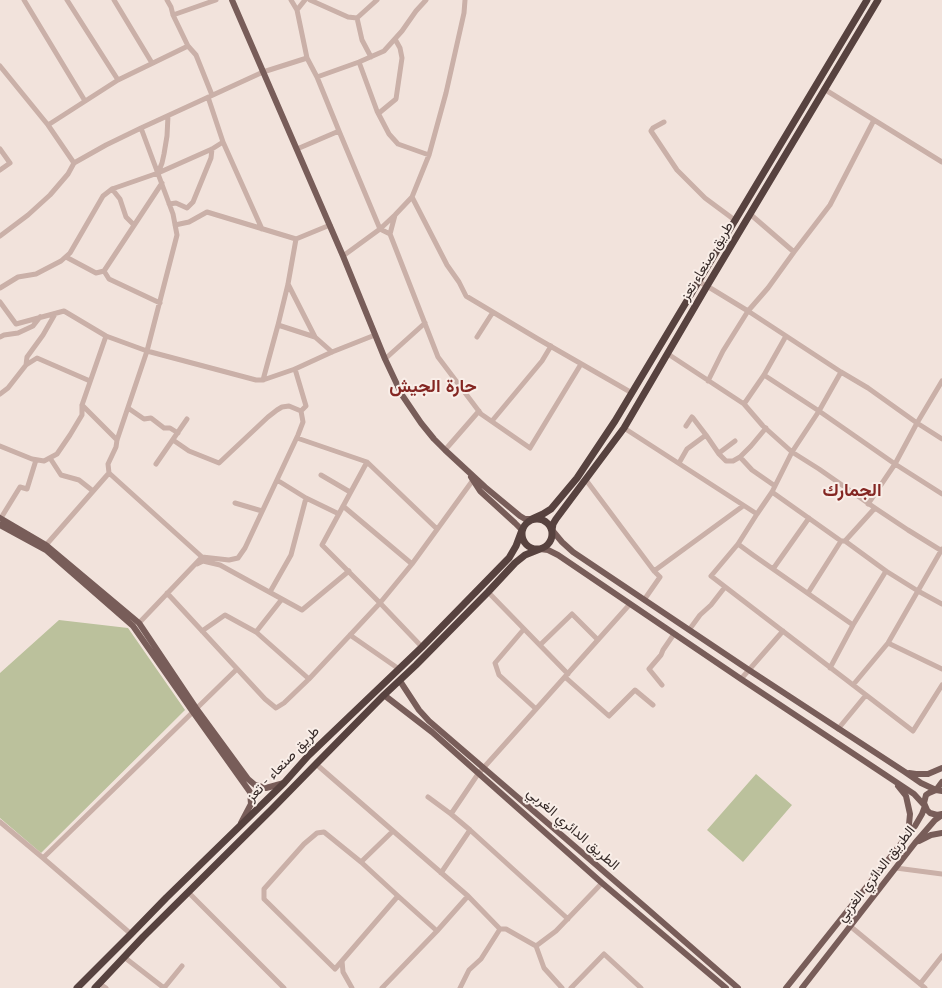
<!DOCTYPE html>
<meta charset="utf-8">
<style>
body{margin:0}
canvas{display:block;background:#f2e3dc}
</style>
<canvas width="942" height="988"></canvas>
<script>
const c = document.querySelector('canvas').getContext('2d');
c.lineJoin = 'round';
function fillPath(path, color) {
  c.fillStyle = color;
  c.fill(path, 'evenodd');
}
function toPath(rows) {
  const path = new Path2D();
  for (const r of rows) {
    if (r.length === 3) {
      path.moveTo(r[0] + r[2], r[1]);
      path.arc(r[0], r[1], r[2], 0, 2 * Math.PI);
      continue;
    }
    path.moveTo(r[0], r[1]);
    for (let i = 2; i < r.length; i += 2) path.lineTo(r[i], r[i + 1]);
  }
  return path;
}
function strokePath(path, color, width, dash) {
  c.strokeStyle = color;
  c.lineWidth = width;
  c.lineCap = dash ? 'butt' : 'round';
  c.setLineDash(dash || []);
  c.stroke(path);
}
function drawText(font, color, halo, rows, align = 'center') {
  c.font = font + ' Quicksand,Vazirmatn,sans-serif';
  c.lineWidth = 4;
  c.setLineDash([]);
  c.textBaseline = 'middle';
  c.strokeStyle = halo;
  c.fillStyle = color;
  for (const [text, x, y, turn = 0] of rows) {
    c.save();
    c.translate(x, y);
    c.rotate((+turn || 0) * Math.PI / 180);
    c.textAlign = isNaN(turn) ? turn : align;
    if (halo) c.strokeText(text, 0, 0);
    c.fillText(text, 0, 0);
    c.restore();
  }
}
const green = toPath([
 [59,620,128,628,185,710,41,853,0,818,0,673],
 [756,774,792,805,743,862,707,830]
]);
const minor = toPath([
 [24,0,85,101],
 [67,0,118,80],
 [114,0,152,63],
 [167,0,171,7,173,15],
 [291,0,297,10,307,58],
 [310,0,348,17,357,18,377,0],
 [465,0,464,13,446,93,429,155,412,197,447,265,459,282,466,296,538,339,632,393],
 [297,10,305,0],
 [357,18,362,40,371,57],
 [188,46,196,55,212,95],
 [359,62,377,111,389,134,398,144,429,155],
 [0,66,48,125,74,163],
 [317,77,359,62,384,51,402,31,416,11,426,0],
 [824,89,942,162],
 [208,97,223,142],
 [379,113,396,99,402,58,400,48,395,39],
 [664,122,653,128,651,131,677,170,705,198,736,221],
 [48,125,118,80,188,46,173,15,216,0],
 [339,131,380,229,390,234],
 [0,149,10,163,0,170],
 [297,149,339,131,317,77,307,58,263,72,141,128,173,214,177,235,147,351,256,380,263,380,295,369,332,352,375,335],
 [158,173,162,163,164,154,167,136,168,116],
 [112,189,120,199,126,217,134,225],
 [169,204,176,203,187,208,193,202,211,158,212,149],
 [750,214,794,252],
 [395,215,390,234,438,357,481,414,530,448,581,364],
 [175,225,189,222,207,212,296,239,330,225],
 [0,236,28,215,50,195,68,174,74,163,106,145,141,128],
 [343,256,380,229,395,215,412,197],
 [66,257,96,273,104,271,162,183],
 [104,271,109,279,160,303],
 [699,282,707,286,748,311,841,372,868,388,917,423,942,439],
 [288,284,315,337],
 [0,288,18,277,36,274,61,261,70,253,103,196,112,189,158,173,212,149,223,142,262,229],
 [0,302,16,324,64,311,106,336,147,351,117,440,116,447,108,464,109,473],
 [278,325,288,284,296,239],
 [0,337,4,335,18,333,33,326,40,317],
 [477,337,493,312],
 [668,354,744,404,763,426,792,452,819,469,875,508,908,530,942,551],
 [385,359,425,323],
 [26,365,27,357,43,335,55,314],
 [295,369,306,406,301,411],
 [841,372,819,411,792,452,772,492,757,514,738,544,711,576,913,731,942,685],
 [764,375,819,411,895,464,942,494],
 [263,380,278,325,315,337,332,352],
 [708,381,723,351,748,311,768,288,794,252,830,205,874,120],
 [0,394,8,388,26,365,37,358,90,381],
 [744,404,764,375,786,336],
 [82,405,117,440],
 [128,408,144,419,151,418,164,428,170,428,178,433],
 [492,421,542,361,551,346],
 [686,426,692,417,693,418,706,435,719,454,726,461,733,461,740,457,751,446,766,428],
 [624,428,757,514],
 [297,438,367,462],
 [173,440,189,451,219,463,268,417,277,410,282,407,289,406,301,411,303,422,298,435,245,548,238,558,229,560,202,557],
 [0,446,32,459,44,461,57,454,70,435,82,415,82,405,106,336],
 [445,450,479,411],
 [719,453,735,441],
 [740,457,752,470,775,486],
 [50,458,61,475,79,480,93,491],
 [679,463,687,449,706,435],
 [156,464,187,419],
 [321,475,350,492],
 [586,480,654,571,660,577,644,600],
 [772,492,841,541,845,541,886,571,918,591,942,604],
 [306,498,339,514],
 [235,503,262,511],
 [868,504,895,464,917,423,942,381],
 [343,506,412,564],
 [1,518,20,487,27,489,36,460],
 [845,541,875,508],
 [738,544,753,555,853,625],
 [46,545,109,473,202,557,139,623],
 [197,564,203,561,220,565,302,610,349,571],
 [773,569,809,518],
 [654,571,743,506],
 [270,592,291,555,306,498,277,480],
 [488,592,568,674],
 [167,593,265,699,276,708,284,703,309,679,380,603,322,545,367,462,437,529],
 [808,593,841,541],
 [524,629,495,663,499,675,536,709],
 [689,630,700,615,711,605,725,587],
 [202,631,225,615,256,632,309,679],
 [256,632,282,599],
 [350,635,399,669],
 [888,643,942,669],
 [540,645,572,614,598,640],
 [422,647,380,603,412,564,473,480],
 [830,668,853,625,886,571],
 [565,677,609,716,635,690,653,705],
 [741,679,783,631],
 [662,685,649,669,661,655,663,650,674,634],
 [853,685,888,643,942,549],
 [838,729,866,695],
 [316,764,468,896,500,929,506,929,536,946,556,931,602,883],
 [428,797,451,814],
 [0,822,43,858,131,934],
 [470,830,451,814,478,774,630,604],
 [43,858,237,669],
 [361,862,398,896,335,969,264,899,264,889,304,844,317,833,324,832,361,862,393,831],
 [896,868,942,874],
 [441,873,470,830,568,919],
 [188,892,284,988],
 [398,896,437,931,468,896],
 [850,926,925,988],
 [536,946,544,968,562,988],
 [124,957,164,988],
 [342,961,343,972,352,988],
 [100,984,106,988],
 [920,984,942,956],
 [164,988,182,966],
 [382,988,437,931],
 [460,988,469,970,481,959,500,929],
 [571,988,604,954,641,988]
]);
const major = toPath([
 [232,0,343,256,385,359,402,395,421,423,434,439,445,450,485,487,520,516,525,519,532,519],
 [471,477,480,491,515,523,522,530],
 [0,518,46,545,139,623,196,708,248,779,255,785,266,788,284,783],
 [0,525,46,550,133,626,193,712,250,792,251,804,241,823],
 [552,530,562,542,573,552,749,670,905,772,921,783,936,790,942,782],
 [540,549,548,550,558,555,741,679,914,794,925,806,922,814,915,826,786,988],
 [400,681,419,710,429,721,644,906,738,988],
 [384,695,432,732,602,883,726,988],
 [909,773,916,774,928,774,942,768],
 [898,786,906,796,910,814,908,835],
 [942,791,936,790,929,793,926,795,924,803,927,810,930,813,937,815,942,814],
 [919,841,931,835,942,833],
 [802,988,915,843,935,820,942,815]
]);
const highway = toPath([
 [537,534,15],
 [532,519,543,514,551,509,577,478,615,421,867,0],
 [552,530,553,524,556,519,624,428,707,286,878,0],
 [77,988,131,934,166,898,284,783,308,756,422,647,506,561,509,558,516,546,522,530],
 [95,988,143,937,273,808,316,764,384,695,416,665,488,592,515,563,525,555,540,549]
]);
const streetNames = [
 ["طريق صنعاء تعز",707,261,-59],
 ["طريق صنعاء - تعز",283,764,-46],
 ["الطريق الدائري الغربي",573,829,41],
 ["الطريق الدائري الغربي",876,874,-52]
];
const districtNames = [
 ["حارة الجيش",433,387],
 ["الجمارك",852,491]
];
fillPath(green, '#bbc19c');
strokePath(minor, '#cab0a8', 5);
strokePath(major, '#785d59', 6);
strokePath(highway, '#57423f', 7);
drawText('14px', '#362a28', '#f9eee8', streetNames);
drawText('bold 18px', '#842622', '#f9eee8', districtNames);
</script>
